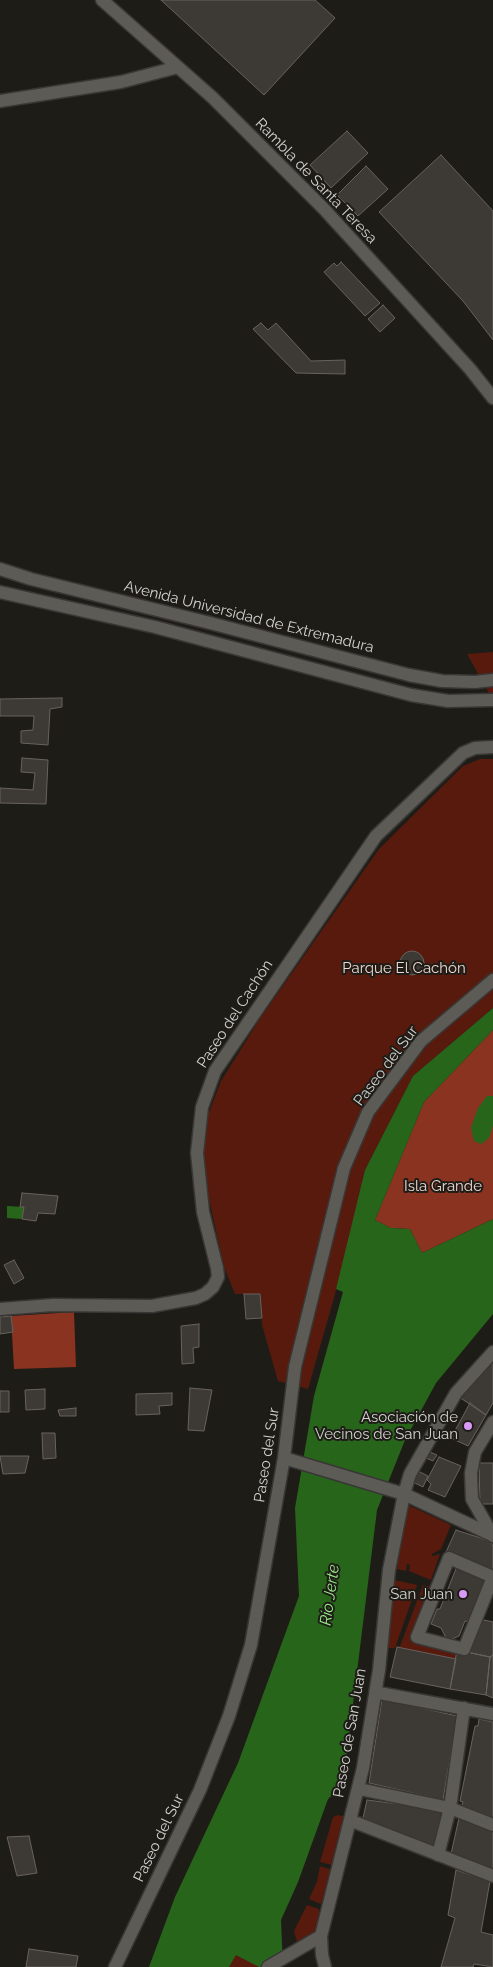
<!DOCTYPE html>
<meta charset="utf-8">
<style>
body{margin:0}
canvas{display:block;background:#1e1c17}
</style>
<canvas width="493" height="1967"></canvas>
<script>
const c = document.querySelector('canvas').getContext('2d');
c.lineJoin = 'round';
function fillPath(path, color) {
  c.fillStyle = color;
  c.fill(path, 'evenodd');
}
function toPath(rows) {
  const path = new Path2D();
  for (const r of rows) {
    if (r.length === 3) {
      path.moveTo(r[0] + r[2], r[1]);
      path.arc(r[0], r[1], r[2], 0, 2 * Math.PI);
      continue;
    }
    path.moveTo(r[0], r[1]);
    for (let i = 2; i < r.length; i += 2) path.lineTo(r[i], r[i + 1]);
  }
  return path;
}
function strokePath(path, color, width, dash) {
  c.strokeStyle = color;
  c.lineWidth = width;
  c.lineCap = dash ? 'butt' : 'round';
  c.setLineDash(dash || []);
  c.stroke(path);
}
function drawText(font, color, halo, rows, align = 'center') {
  c.font = font + ' Raleway,sans-serif';
  c.lineWidth = 4;
  c.setLineDash([]);
  c.textBaseline = 'middle';
  c.strokeStyle = halo;
  c.fillStyle = color;
  for (const [text, x, y, turn = 0] of rows) {
    c.save();
    c.translate(x, y);
    c.rotate((+turn || 0) * Math.PI / 180);
    c.textAlign = isNaN(turn) ? turn : align;
    if (halo) c.strokeText(text, 0, 0);
    c.fillText(text, 0, 0);
    c.restore();
  }
}
const green = toPath([
 [493,652,493,700,467,654],
 [480,759,493,759,493,1008,413,1076,365,1170,343,1266,308,1389,278,1381,262,1325,260,1294,235,1294,224,1267,207,1190,203,1148,208,1115,221,1081,261,1017,379,849,463,766],
 [406,1504,451,1525,441,1549,432,1554,432,1556,440,1554,431,1580,409,1571,410,1565,407,1564,406,1571,397,1569],
 [395,1580,417,1585,395,1648,386,1648],
 [423,1585,429,1586,411,1642,457,1650,456,1659,397,1647,400,1646],
 [338,1815,346,1817,332,1865,320,1862,333,1817],
 [320,1866,332,1870,321,1904,309,1899,317,1882],
 [307,1905,319,1909,318,1933,298,1946,294,1931],
 [236,1954,258,1965,259,1967,229,1967]
]);
const forest = toPath([
 [493,1030,493,1219,422,1253,410,1229,391,1228,375,1220,424,1102],
 [74,1312,76,1367,14,1369,11,1316]
]);
const water = toPath([
 [493,1008,493,1030,424,1102,375,1220,391,1228,410,1229,422,1253,493,1219,493,1314,436,1383,405,1440,377,1510,343,1785,328,1799,298,1882,281,1920,283,1967,259,1967,236,1955,229,1967,149,1967,175,1897,238,1763,299,1596,295,1508,314,1396,343,1292,336,1289,365,1170,413,1076],
 [487,1096,493,1096,493,1126,489,1138,481,1144,474,1141,471,1128,478,1108],
 [7,1206,24,1207,22,1219,7,1218]
]);
const building = toPath([
 [161,0,315,0,335,18,264,95,161,0],
 [347,131,368,153,331,188,310,165,347,131],
 [441,155,493,211,493,340,463,301,379,212,441,155],
 [366,166,388,189,358,216,337,195,366,166],
 [341,262,380,303,365,316,324,272,334,263,337,266,341,262],
 [383,305,395,318,380,332,368,319,383,305],
 [261,323,268,330,276,323,311,361,345,360,345,374,296,373,253,329,261,323],
 [62,698,62,707,50,709,48,745,21,743,21,731,33,730,34,716,0,716,0,699,62,698],
 [22,758,48,760,46,804,0,803,0,788,33,790,35,773,21,772,22,758],
 [412,963,12],
 [22,1193,58,1196,55,1214,38,1213,36,1221,22,1219,24,1207,20,1207,22,1193],
 [14,1260,24,1278,14,1284,4,1265,14,1260],
 [244,1294,260,1294,262,1318,246,1319,244,1294],
 [11,1316,13,1332,0,1334,0,1317,11,1316],
 [199,1324,199,1347,193,1348,194,1363,182,1364,181,1326,199,1324],
 [493,1358,493,1403,486,1415,459,1397,493,1358],
 [190,1388,212,1390,204,1431,188,1430,190,1388],
 [45,1389,45,1409,26,1410,25,1390,45,1389],
 [0,1391,9,1391,9,1412,0,1412,0,1391],
 [172,1393,172,1405,159,1406,160,1414,136,1415,136,1394,172,1393],
 [470,1403,486,1415,468,1446,451,1438,470,1403],
 [76,1408,76,1416,60,1416,58,1410,76,1408],
 [42,1433,55,1433,56,1458,43,1459,42,1433],
 [430,1452,437,1455,433,1461,426,1458,430,1452],
 [0,1456,29,1456,25,1473,3,1474,0,1456],
 [439,1457,461,1466,445,1497,428,1490,431,1484,427,1480,439,1457],
 [479,1463,493,1463,493,1504,480,1504,479,1463],
 [418,1471,428,1476,423,1487,413,1482,418,1471],
 [456,1530,490,1541,493,1546,493,1574,446,1552,456,1530],
 [457,1566,486,1580,469,1622,465,1621,459,1636,452,1639,446,1638,441,1628,431,1624,437,1609,440,1609,457,1566],
 [479,1619,493,1622,493,1655,490,1657,457,1650,479,1619],
 [397,1647,456,1659,450,1689,390,1677,397,1647],
 [457,1650,490,1657,486,1695,450,1689,457,1650],
 [493,1655,493,1698,486,1695,490,1657,493,1655],
 [382,1699,457,1716,443,1800,369,1783,382,1699],
 [479,1719,493,1722,493,1818,462,1806,463,1802,460,1801,475,1726,478,1726,479,1719],
 [367,1800,445,1810,434,1848,363,1818,367,1800],
 [459,1818,493,1832,493,1871,451,1854,459,1818],
 [29,1836,37,1873,17,1876,7,1837,29,1836],
 [456,1870,490,1881,481,1932,493,1935,493,1967,474,1964,473,1967,441,1967,455,1918,448,1915,456,1870],
 [29,1949,78,1956,76,1967,26,1967,29,1949]
]);
const street = toPath([
 [102,0,213,98,324,209,470,369,493,398],
 [0,101,121,82,178,67],
 [0,1309,53,1305,152,1306,196,1298,205,1294,213,1287,218,1277,217,1268,203,1212,197,1153,202,1107,215,1071,376,836,463,753,475,748,493,747],
 [493,1422,475,1452,471,1473,472,1499,493,1536],
 [284,1458,404,1494,492,1535],
 [449,1558,493,1577,464,1649,417,1637,449,1558],
 [379,1693,493,1714],
 [364,1790,450,1808,493,1825],
 [357,1823,493,1876],
 [438,1855,450,1808,464,1708],
 [321,1936,322,1955,325,1967],
 [115,1967,200,1790,229,1716,251,1645,284,1458,295,1367,344,1168,368,1112,421,1041,493,980],
 [268,1967,321,1936,363,1768,379,1670,389,1570,404,1494,410,1474,456,1393,493,1352]
]);
const secondary = toPath([
 [0,569,31,579,210,623,409,675,442,681,475,682,493,680],
 [0,592,155,627,411,695,448,701,493,700]
]);
const markers = [
 [468,1426,5,"#d99af7"],
 [463,1594,5,"#d99af7"]
];
const streetNames = [
 ["Rambla de Santa Teresa",316,181,46],
 ["Avenida Universidad de Extremadura",249,617,14],
 ["Paseo del Cachón",235,1014,-57],
 ["Paseo del Sur",386,1066,-53],
 ["Paseo del Sur",267,1455,-81],
 ["Paseo de San Juan",350,1733,-80],
 ["Paseo del Sur",159,1838,-64]
];
const parkNames = [
 ["Parque El Cachón",404,968],
 ["Isla Grande",443,1186]
];
const poiNames = [
 ["Asociación de",458,1417],
 ["Vecinos de San Juan",458,1434],
 ["San Juan",453,1594]
];
const waterNames = [
 ["Río Jerte",330,1595,-82]
];
fillPath(green, '#571a0d');
fillPath(forest, '#8a3320');
fillPath(water, '#27651b');
fillPath(building, '#3d3935');
strokePath(building, '#67625e', 1);
strokePath(street, '#393735', 15);
strokePath(secondary, '#393735', 15);
strokePath(street, '#5d5b55', 12);
strokePath(secondary, '#5d5b55', 12);
for (const [x, y, r, color] of markers) {
  const dot = new Path2D();
  dot.arc(x, y, r, 0, 2 * Math.PI);
  c.fillStyle = color;
  c.fill(dot);
  strokePath(dot, '#1e1c17', 2);
}
drawText('15px', '#d3d2cf', '#1e1c17', streetNames);
drawText('15px', '#efd5cf', '#1e1c17', parkNames);
drawText('15px', '#d3d2cf', '#1e1c17', poiNames, 'right');
drawText('italic 16px', '#98eb89', '#1e1c17', waterNames);
</script>
